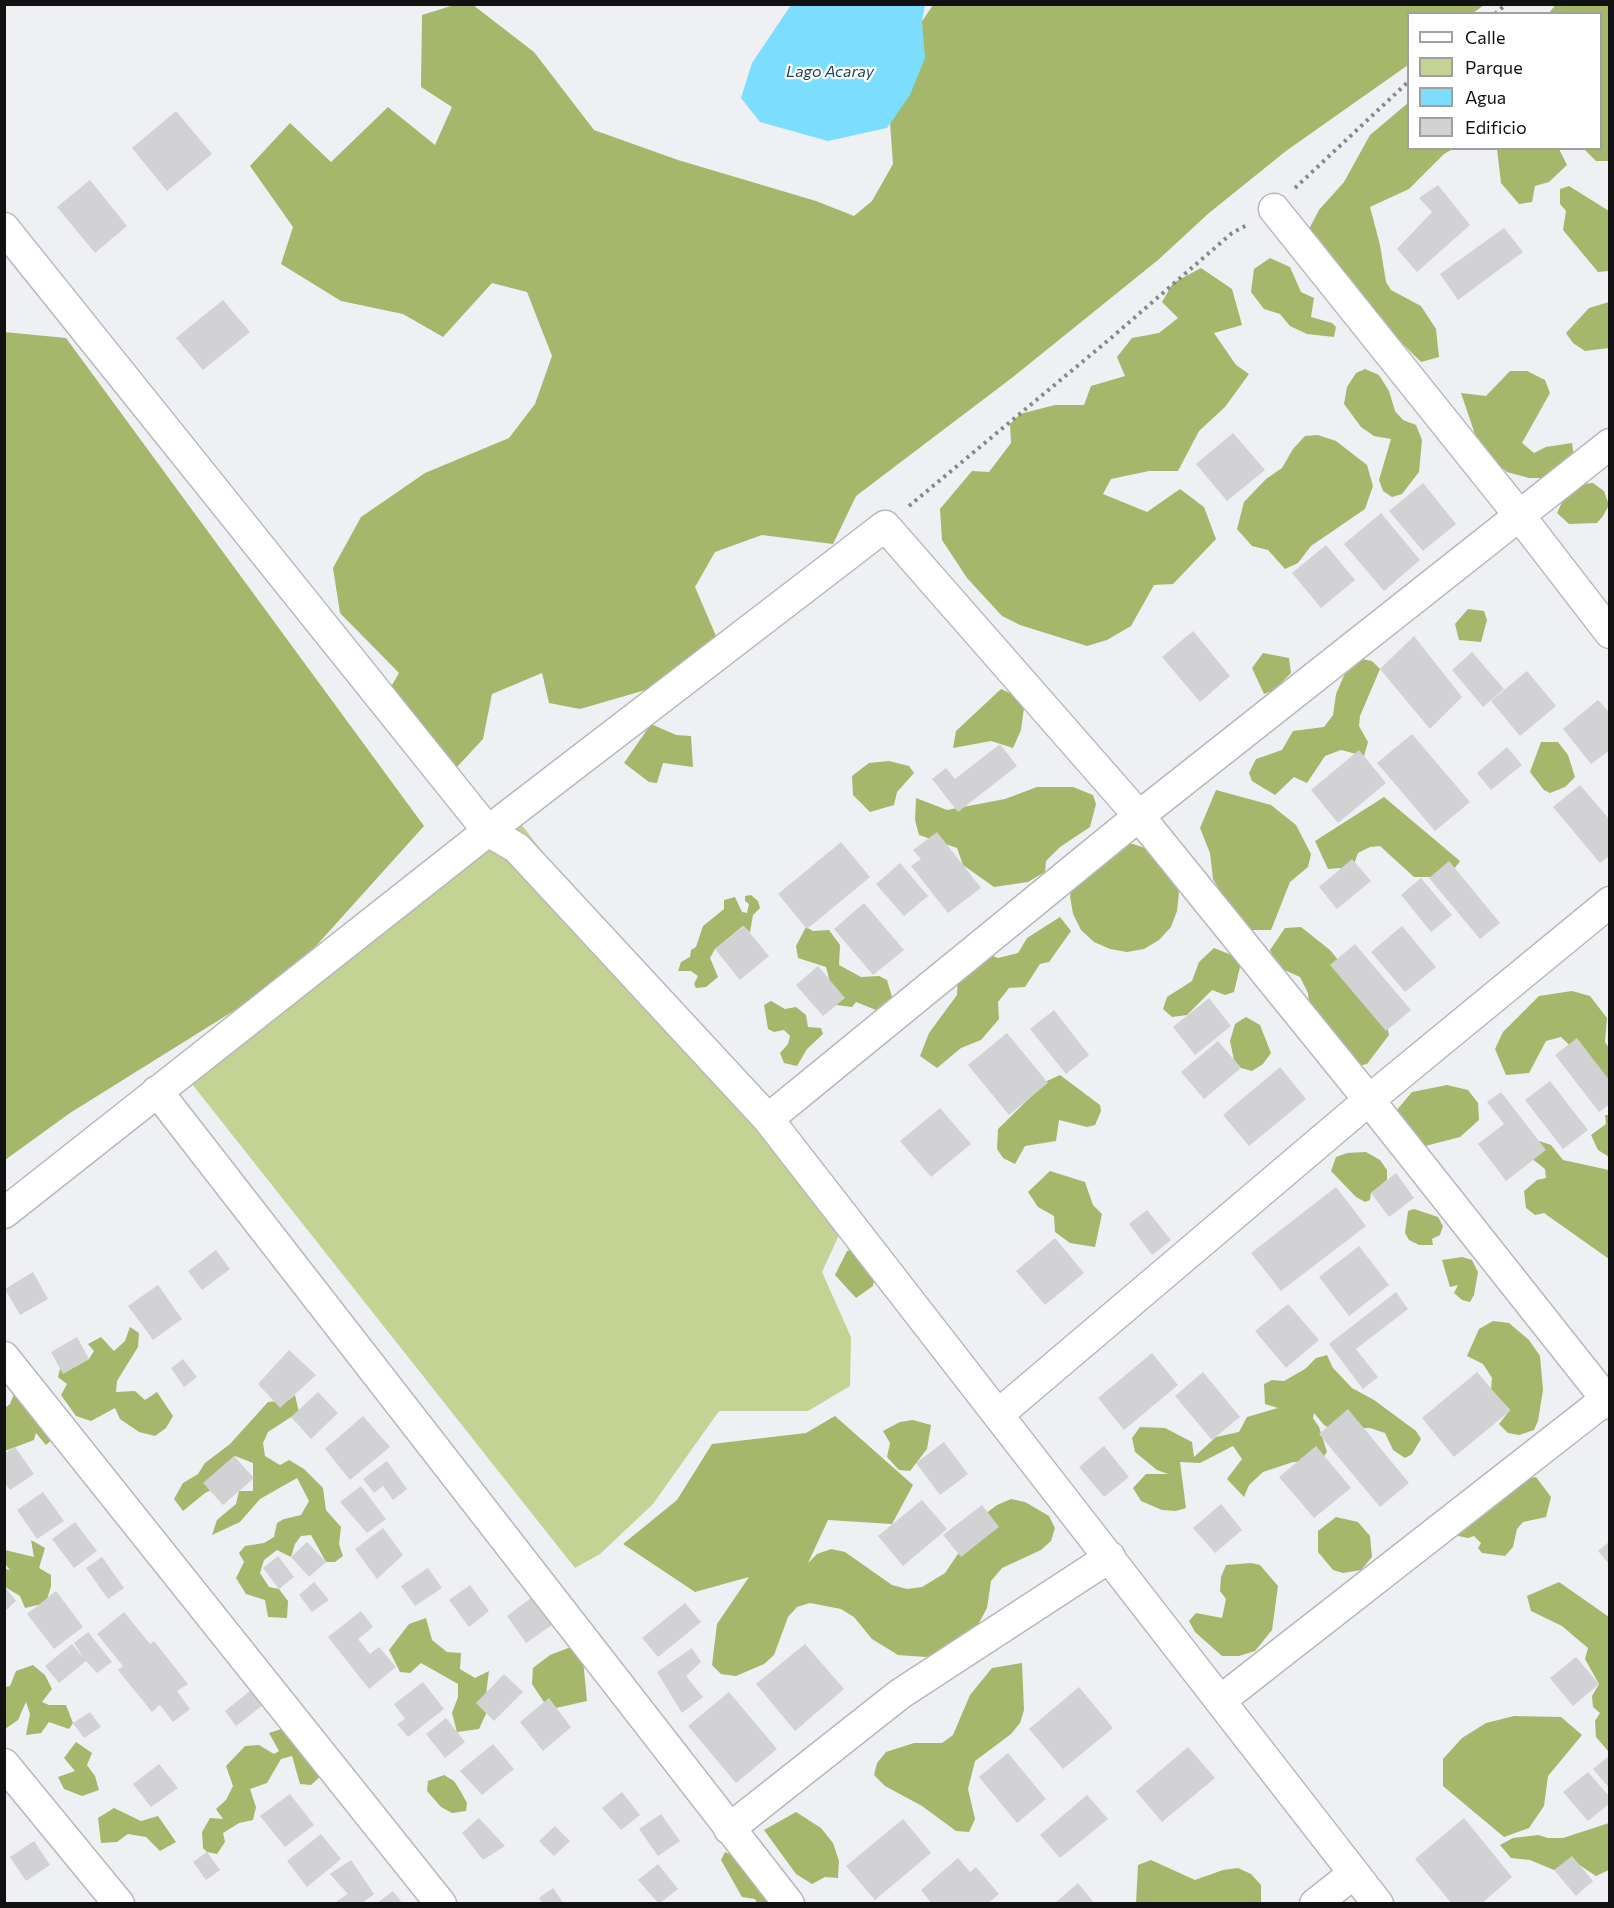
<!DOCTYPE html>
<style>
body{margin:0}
#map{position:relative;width:1614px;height:1908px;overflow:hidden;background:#eef0f3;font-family:Commissioner,sans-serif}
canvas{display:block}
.frame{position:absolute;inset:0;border:6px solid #111112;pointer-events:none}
.legend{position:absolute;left:1407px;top:12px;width:195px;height:138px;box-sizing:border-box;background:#fff;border:2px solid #a0a0a0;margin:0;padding:8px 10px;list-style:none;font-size:18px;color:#111112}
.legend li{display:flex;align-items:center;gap:12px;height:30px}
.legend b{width:30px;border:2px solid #a0a0a0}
</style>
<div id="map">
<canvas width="1614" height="1908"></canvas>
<div class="frame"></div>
<ul class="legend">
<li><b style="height:8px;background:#fff"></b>Calle</li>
<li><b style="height:16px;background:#c3d393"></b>Parque</li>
<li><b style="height:16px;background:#7cddfe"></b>Agua</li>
<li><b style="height:16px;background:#d2d1d4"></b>Edificio</li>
</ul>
</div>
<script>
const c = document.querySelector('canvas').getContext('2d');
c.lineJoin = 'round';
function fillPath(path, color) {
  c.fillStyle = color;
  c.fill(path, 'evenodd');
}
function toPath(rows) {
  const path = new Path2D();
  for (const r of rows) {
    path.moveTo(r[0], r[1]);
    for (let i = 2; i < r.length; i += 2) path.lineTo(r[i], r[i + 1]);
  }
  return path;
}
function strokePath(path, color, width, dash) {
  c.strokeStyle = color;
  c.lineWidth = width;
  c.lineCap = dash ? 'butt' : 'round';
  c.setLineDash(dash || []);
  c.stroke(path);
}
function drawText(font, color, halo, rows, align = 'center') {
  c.font = font + ' Commissioner,sans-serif';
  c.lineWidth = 4.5;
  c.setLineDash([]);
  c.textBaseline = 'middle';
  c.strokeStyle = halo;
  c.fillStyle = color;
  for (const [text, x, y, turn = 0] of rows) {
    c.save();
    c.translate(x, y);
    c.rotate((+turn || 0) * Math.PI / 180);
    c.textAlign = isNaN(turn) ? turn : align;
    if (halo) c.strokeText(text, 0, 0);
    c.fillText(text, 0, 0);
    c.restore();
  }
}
const green = toPath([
 [521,824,839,1235,822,1272,851,1337,850,1386,808,1411,719,1411,653,1504,600,1554,575,1568,192,1084]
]);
const forest = toPath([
 [1556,4,1609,5,1609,161,1596,161,1584,149,1600,148,1600,14,1549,13],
 [454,5,473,5,534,52,594,130,678,160,816,201,854,216,872,201,893,164,890,123,897,80,910,39,933,5,1484,5,1473,13,1408,14,1408,65,1286,151,1209,213,1158,260,1013,377,856,496,833,544,762,535,715,552,695,587,716,636,649,689,580,709,549,703,542,673,492,694,483,739,457,767,420,751,378,709,399,673,340,613,333,568,361,517,425,473,509,438,535,404,552,356,527,292,492,283,443,337,403,314,341,301,281,264,293,227,250,166,290,123,331,162,388,107,435,145,452,107,421,87,422,15],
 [1408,103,1408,148,1453,149,1444,154,1409,189,1370,207,1380,245,1386,282,1391,290,1421,306,1436,329,1439,357,1421,362,1398,339,1386,333,1308,231,1319,210,1344,182,1370,135],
 [1497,149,1559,149,1567,165,1549,182,1535,186,1532,202,1519,204,1501,183],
 [1569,186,1609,211,1609,271,1598,272,1563,230,1566,211,1560,204,1560,189],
 [1270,258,1290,267,1301,292,1314,298,1311,317,1332,323,1336,327,1334,337,1307,334,1290,326,1280,314,1264,309,1251,292,1254,269],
 [1201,268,1232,289,1242,325,1214,333,1236,365,1249,374,1225,407,1199,431,1178,471,1149,471,1111,479,1103,494,1147,512,1180,489,1204,507,1216,539,1173,584,1154,585,1131,626,1107,640,1087,646,1020,625,1002,616,967,578,942,540,940,509,972,471,989,472,1011,443,1010,424,1020,414,1055,405,1084,405,1091,386,1125,376,1117,357,1132,338,1159,333,1178,318,1162,302,1173,283],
 [1609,302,1609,348,1585,351,1573,343,1566,333,1589,308],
 [4,332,66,338,424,826,288,977,70,1113,5,1160],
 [1365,369,1379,375,1389,391,1395,411,1403,420,1416,425,1422,440,1419,472,1402,494,1392,497,1383,491,1379,480,1391,439,1374,436,1361,427,1344,404,1347,387,1356,373],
 [1510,371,1527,371,1545,380,1550,393,1522,443,1534,453,1546,447,1572,443,1574,457,1545,478,1529,478,1507,472,1493,460,1477,440,1461,393,1486,396],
 [1318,435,1336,441,1367,465,1373,486,1365,509,1311,546,1298,563,1285,569,1268,550,1252,546,1237,529,1244,502,1266,479,1282,468,1293,449,1305,436],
 [1593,483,1604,491,1609,505,1603,516,1597,523,1569,524,1557,513,1563,500,1580,484],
 [1468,609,1484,611,1487,620,1481,642,1459,640,1455,624],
 [1263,653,1289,658,1291,673,1274,690,1264,694,1252,668],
 [1352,657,1372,661,1380,669,1360,716,1359,726,1368,742,1364,756,1341,750,1325,756,1307,783,1294,777,1275,795,1252,781,1249,773,1256,759,1282,750,1293,731,1324,727,1333,715,1336,694],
 [1001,689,1025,700,1021,730,1013,748,991,741,953,748,956,731],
 [651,724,676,735,691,736,693,767,663,763,657,783,649,782,624,763],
 [1541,742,1558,742,1568,755,1575,777,1565,787,1550,793,1544,790,1530,772],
 [889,761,909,766,914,773,897,792,894,805,870,812,853,795,852,776,869,763],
 [1037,787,1073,787,1093,795,1096,804,1090,827,1060,847,1046,861,1045,872,1028,882,994,887,963,865,957,848,919,835,915,820,916,798,947,810,1005,799],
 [1216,790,1271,805,1296,825,1311,854,1308,867,1290,882,1271,930,1252,930,1233,913,1213,879,1210,853,1200,828],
 [1384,797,1460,861,1448,877,1414,877,1380,846,1370,847,1358,853,1353,867,1328,869,1315,841],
 [1115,844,1133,844,1151,850,1175,877,1179,893,1177,911,1171,927,1159,940,1144,949,1127,952,1110,949,1094,942,1081,930,1073,914,1070,896,1074,878],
 [751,895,758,901,760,908,753,915,750,932,743,926,715,949,710,958,718,977,706,987,696,988,694,984,698,976,691,971,678,971,681,962,690,957,691,950,696,947,703,926,724,909,724,900,735,897,742,912,747,913,749,904,745,901,745,896],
 [1060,917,1071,931,1049,962,1040,964,1025,987,1009,988,998,1002,999,1019,981,1040,961,1048,937,1068,920,1056,929,1033,957,995,958,976,977,950,998,958,1018,953,1027,938],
 [806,927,813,931,829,930,840,945,839,965,861,977,879,976,887,980,892,997,876,1010,856,1002,852,1007,836,1005,826,967,798,958,796,946],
 [1301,927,1330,950,1385,1017,1389,1035,1367,1064,1357,1066,1311,1018,1308,993,1300,977,1278,967,1270,950,1285,928],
 [1214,948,1234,956,1240,967,1234,992,1225,995,1212,990,1187,1015,1172,1017,1163,1009,1167,997,1192,981,1199,962],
 [1572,991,1590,996,1607,1018,1605,1042,1609,1048,1609,1097,1581,1056,1561,1037,1546,1041,1529,1073,1506,1075,1495,1049,1503,1032,1539,996],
 [771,1001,785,1009,796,1007,806,1015,808,1027,821,1028,823,1034,807,1049,797,1066,784,1063,780,1053,788,1044,790,1036,784,1030,774,1032,768,1029,764,1005],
 [1246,1017,1260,1025,1271,1053,1263,1064,1252,1071,1241,1068,1234,1060,1230,1041,1235,1024],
 [1060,1075,1100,1105,1101,1111,1095,1125,1087,1127,1059,1120,1056,1141,1025,1146,1015,1164,1003,1158,997,1149,998,1129,1047,1081],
 [1447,1085,1468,1090,1478,1103,1479,1120,1460,1137,1425,1146,1412,1139,1396,1111,1412,1092],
 [1605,1115,1609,1115,1609,1157,1598,1150,1591,1135,1606,1124],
 [1539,1141,1551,1145,1563,1160,1609,1170,1609,1259,1544,1213,1535,1215,1526,1208,1524,1191,1537,1180,1546,1178,1545,1169,1531,1158,1533,1147],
 [1366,1152,1380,1160,1387,1170,1387,1180,1371,1193,1370,1200,1365,1202,1356,1197,1331,1171,1336,1157,1347,1153],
 [1050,1171,1085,1182,1093,1205,1102,1214,1095,1247,1070,1243,1055,1232,1054,1216,1038,1207,1028,1192],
 [1414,1209,1438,1217,1443,1226,1440,1235,1432,1239,1433,1245,1419,1245,1409,1240,1405,1233,1408,1211],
 [867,1243,876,1270,873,1286,856,1298,835,1275,847,1251],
 [1462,1257,1472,1260,1478,1272,1474,1295,1470,1302,1462,1300,1454,1293,1458,1285,1450,1287,1442,1260],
 [1493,1321,1509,1323,1529,1340,1540,1356,1543,1390,1538,1421,1534,1430,1519,1435,1508,1433,1499,1424,1510,1410,1491,1389,1492,1378,1483,1364,1467,1356,1479,1329],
 [130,1327,139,1333,138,1347,117,1381,116,1392,135,1391,145,1400,157,1392,173,1416,166,1428,155,1436,139,1432,120,1419,115,1408,91,1421,76,1416,61,1395,67,1384,58,1377,60,1369,75,1367,89,1359,94,1351,88,1344,101,1337,114,1351,125,1341],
 [1327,1355,1333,1368,1352,1388,1374,1400,1416,1431,1421,1439,1412,1454,1405,1458,1393,1450,1385,1433,1370,1428,1332,1429,1324,1425,1314,1413,1313,1418,1319,1427,1327,1452,1320,1462,1293,1462,1263,1472,1249,1485,1244,1497,1227,1479,1242,1459,1233,1446,1200,1463,1180,1462,1186,1508,1176,1511,1162,1510,1141,1501,1133,1488,1146,1474,1168,1474,1157,1470,1135,1452,1132,1438,1140,1427,1165,1428,1192,1442,1194,1457,1216,1437,1239,1432,1247,1417,1278,1408,1265,1404,1264,1384,1272,1380,1284,1381,1305,1369,1316,1358],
 [14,1394,27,1398,56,1436,46,1445,36,1433,34,1440,5,1451,5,1408,10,1404],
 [295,1395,300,1417,291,1417,268,1432,263,1443,265,1456,280,1465,289,1460,304,1469,323,1488,326,1510,341,1527,339,1544,343,1556,335,1562,326,1562,311,1535,301,1536,295,1544,291,1557,277,1550,264,1560,260,1573,269,1587,279,1589,288,1601,287,1618,268,1617,265,1600,246,1594,236,1578,244,1562,239,1553,245,1546,264,1543,274,1537,277,1523,284,1519,301,1515,309,1501,297,1478,260,1499,240,1522,212,1535,217,1520,236,1504,239,1491,253,1491,253,1463,235,1456,220,1486,205,1493,183,1511,174,1499,183,1483,198,1474,205,1463,230,1444,268,1402,289,1400],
 [835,1416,913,1485,892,1524,828,1520,808,1563,817,1554,831,1549,845,1552,892,1585,907,1589,922,1587,945,1573,985,1514,997,1505,1011,1499,1025,1502,1049,1516,1055,1528,1051,1541,1041,1550,1002,1568,991,1581,987,1608,973,1634,939,1654,926,1657,898,1655,872,1639,854,1617,841,1609,810,1603,797,1607,788,1617,774,1655,764,1664,736,1676,721,1674,712,1665,717,1624,749,1577,695,1592,623,1544,677,1500,712,1444,806,1433],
 [913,1420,931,1425,927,1449,910,1471,899,1470,887,1457,890,1443,883,1431,900,1422],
 [1536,1477,1551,1497,1546,1517,1523,1522,1517,1529,1513,1547,1505,1556,1482,1553,1478,1548,1481,1543,1474,1536,1468,1538,1458,1536,1456,1528,1526,1479],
 [1336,1517,1358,1522,1370,1536,1372,1557,1361,1570,1343,1573,1333,1570,1318,1552,1318,1531],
 [31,1540,45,1548,39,1568,51,1575,51,1586,46,1603,25,1608,20,1596,5,1587,5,1569,10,1570,5,1564,5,1550,34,1557],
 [1251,1563,1260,1565,1278,1586,1272,1630,1255,1651,1239,1656,1222,1656,1195,1632,1189,1621,1196,1613,1222,1618,1226,1599,1220,1591,1221,1577,1226,1565],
 [1559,1582,1609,1617,1609,1752,1596,1737,1595,1721,1600,1713,1593,1707,1592,1696,1599,1684,1585,1659,1588,1648,1562,1626,1531,1611,1527,1596],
 [426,1618,432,1640,447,1652,461,1653,460,1669,475,1678,489,1671,485,1702,486,1714,479,1729,457,1732,452,1713,458,1697,458,1684,421,1663,410,1673,400,1672,389,1650,409,1624],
 [571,1647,583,1659,587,1701,556,1708,544,1702,532,1684,533,1668,550,1655],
 [1022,1663,1024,1710,1020,1723,1011,1734,975,1761,968,1789,975,1819,969,1832,956,1831,922,1806,885,1786,874,1775,877,1763,886,1752,914,1743,942,1743,953,1735,970,1695,992,1668],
 [33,1665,45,1675,52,1689,42,1702,49,1705,66,1705,73,1723,69,1729,49,1722,41,1733,26,1735,30,1714,26,1702,18,1720,5,1729,5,1687,10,1686,16,1671],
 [1514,1716,1561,1717,1582,1735,1548,1776,1544,1806,1529,1828,1504,1837,1443,1786,1443,1759,1462,1738,1486,1723],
 [287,1727,325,1772,311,1785,300,1784,292,1756,281,1759,267,1783,250,1789,256,1807,253,1820,239,1823,223,1833,225,1842,217,1854,207,1852,203,1848,202,1832,210,1818,223,1819,216,1809,226,1800,233,1786,226,1766,245,1746,259,1745,274,1754,279,1751,269,1733],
 [76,1742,92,1753,87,1765,95,1776,99,1790,82,1796,64,1789,58,1777,75,1771,64,1758],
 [444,1775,454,1781,461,1792,467,1803,466,1811,452,1813,441,1807,427,1791,428,1781],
 [114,1808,141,1821,158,1816,176,1842,160,1851,146,1837,128,1834,117,1842,101,1843,98,1818],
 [796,1812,821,1828,833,1843,839,1861,838,1878,825,1877,812,1884,796,1874,764,1830],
 [1609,1823,1609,1870,1596,1876,1578,1864,1554,1870,1530,1860,1511,1858,1500,1845,1513,1838,1538,1835,1548,1838,1563,1838],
 [725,1852,756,1866,778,1903,757,1903,755,1899,742,1897,721,1860],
 [1151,1860,1195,1880,1223,1870,1238,1868,1251,1874,1261,1885,1261,1903,1136,1903,1138,1865]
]);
const water = toPath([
 [791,5,925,5,922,21,925,58,910,95,887,128,828,141,760,122,741,98,752,63]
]);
const building = toPath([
 [176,111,212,154,167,191,132,148],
 [90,180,127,226,95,253,57,207],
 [1438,185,1470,225,1417,272,1397,249,1432,212,1419,198],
 [1504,228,1523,252,1458,300,1440,274],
 [223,300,250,332,203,370,176,338],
 [1233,433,1265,470,1227,501,1196,464],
 [1423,483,1456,524,1423,551,1389,511],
 [1381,513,1420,560,1384,591,1344,544],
 [1326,545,1355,580,1321,608,1292,573],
 [1193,631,1230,676,1200,702,1162,657],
 [1414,636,1462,697,1430,729,1380,669],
 [1472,652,1504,689,1483,707,1452,670],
 [1527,671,1556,706,1520,736,1491,701],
 [1598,700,1610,713,1610,750,1591,764,1563,729],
 [1412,734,1470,802,1435,831,1377,763],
 [1000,744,1017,766,958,812,932,779,946,768,955,779],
 [1507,747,1522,765,1491,790,1477,773],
 [1359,750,1386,783,1338,823,1311,790],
 [1580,785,1610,820,1610,855,1600,863,1553,807],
 [937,832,981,888,948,913,911,866,921,859,913,850],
 [841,842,870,877,807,929,778,894],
 [1352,859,1371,881,1337,909,1319,887],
 [1449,861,1500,923,1480,939,1429,878],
 [900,863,928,896,904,916,876,884],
 [1421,878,1452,915,1431,932,1401,895],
 [864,903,904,950,873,975,834,929],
 [744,926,769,956,740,980,715,949],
 [1402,926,1436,967,1405,992,1371,952],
 [1355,944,1411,1010,1386,1031,1330,965],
 [818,966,845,998,823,1016,796,985],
 [1209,998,1231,1026,1195,1055,1173,1027],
 [1054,1010,1089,1055,1066,1074,1030,1029],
 [1007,1033,1048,1083,1009,1115,968,1065],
 [1577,1038,1610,1081,1610,1104,1599,1112,1555,1055],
 [1218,1041,1241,1068,1204,1099,1181,1072],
 [1280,1067,1306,1099,1249,1146,1223,1115],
 [1550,1081,1588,1130,1563,1149,1525,1100],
 [1501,1092,1546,1150,1506,1181,1478,1144,1504,1124,1487,1102],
 [940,1108,971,1144,931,1177,900,1141],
 [1396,1173,1414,1198,1389,1217,1371,1193],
 [1336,1187,1366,1226,1281,1291,1251,1253],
 [1147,1210,1171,1240,1152,1255,1129,1224],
 [1055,1238,1084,1273,1045,1305,1016,1271],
 [1359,1246,1389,1285,1349,1316,1319,1277],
 [216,1250,230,1269,202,1290,188,1271],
 [33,1272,48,1299,20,1315,5,1289],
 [158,1285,182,1319,153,1340,128,1306],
 [1396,1292,1408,1309,1356,1349,1378,1377,1363,1389,1329,1344],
 [1288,1304,1319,1340,1286,1368,1255,1331],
 [77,1337,89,1359,63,1374,51,1352],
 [289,1350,316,1375,280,1408,258,1384],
 [1152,1353,1178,1385,1124,1430,1098,1398],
 [183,1359,197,1377,184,1387,171,1368],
 [1203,1372,1240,1417,1212,1440,1175,1396],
 [1477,1372,1510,1411,1454,1457,1422,1418],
 [318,1392,338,1413,311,1439,291,1417],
 [1348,1409,1409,1483,1380,1507,1319,1434],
 [363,1416,390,1447,350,1480,325,1449],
 [944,1442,968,1474,940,1495,916,1463],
 [1104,1446,1129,1477,1104,1497,1079,1467],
 [1316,1446,1351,1488,1314,1518,1279,1477],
 [15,1447,34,1474,10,1490,4,1482,4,1454],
 [234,1456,254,1478,223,1505,203,1483],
 [387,1461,407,1489,393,1500,383,1486,374,1493,363,1479],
 [361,1486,386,1519,367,1533,340,1502],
 [43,1492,64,1521,37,1539,17,1510],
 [922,1500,947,1529,903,1566,878,1536],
 [1221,1504,1242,1530,1215,1553,1193,1528],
 [982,1505,999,1527,961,1557,943,1535],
 [75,1522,97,1551,74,1568,52,1539],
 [383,1528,403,1555,377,1579,355,1549],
 [1610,1541,1610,1565,1598,1551],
 [307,1542,326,1562,309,1577,291,1557],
 [278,1556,294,1577,279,1589,263,1568],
 [102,1557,124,1588,108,1599,86,1568],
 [428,1568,442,1588,415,1606,401,1586],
 [314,1582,329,1600,312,1612,299,1595],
 [470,1585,489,1611,469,1627,449,1600],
 [5,1587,16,1601,5,1611],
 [56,1591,83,1627,54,1649,27,1614],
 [532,1597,552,1625,526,1643,507,1616],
 [685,1603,701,1622,658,1657,642,1638],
 [361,1611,373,1627,358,1639,370,1654,379,1647,396,1667,369,1689,328,1637],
 [124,1612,150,1644,154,1641,188,1684,177,1691,190,1709,173,1722,160,1705,152,1712,118,1670,123,1666,97,1634],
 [88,1632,112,1662,97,1673,86,1661,59,1683,45,1666,72,1644,84,1659,74,1643],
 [805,1644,844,1689,795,1731,756,1684],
 [692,1648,701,1662,686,1676,703,1697,682,1713,657,1672],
 [1576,1657,1599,1684,1573,1706,1550,1678],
 [504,1674,523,1692,494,1721,476,1703],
 [423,1682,444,1709,408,1737,397,1724,405,1719,394,1704],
 [1079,1687,1113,1728,1063,1769,1029,1729],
 [250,1691,262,1706,236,1726,225,1711],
 [729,1692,777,1749,736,1783,688,1726],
 [549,1698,571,1727,543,1751,520,1722],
 [90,1712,101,1727,84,1738,73,1723],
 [446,1718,465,1742,445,1758,426,1734],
 [493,1744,514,1769,482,1795,460,1771],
 [1188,1747,1215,1778,1162,1822,1136,1791],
 [1008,1753,1046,1799,1017,1823,979,1777],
 [1610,1755,1610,1789,1593,1769],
 [159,1764,178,1788,151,1807,133,1784],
 [1588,1772,1610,1797,1610,1803,1588,1821,1563,1792],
 [622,1792,640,1815,621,1830,602,1808],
 [290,1794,314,1825,285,1847,260,1816],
 [1087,1795,1108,1819,1060,1858,1040,1835],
 [661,1814,680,1841,658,1856,639,1829],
 [479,1818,505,1846,483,1860,462,1833],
 [1464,1818,1512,1877,1481,1904,1452,1904,1415,1859],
 [903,1819,931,1853,875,1900,846,1866],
 [555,1826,570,1841,554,1856,539,1841],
 [321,1834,341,1859,307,1887,287,1861],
 [34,1841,50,1865,26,1881,10,1857],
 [207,1852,220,1870,206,1880,193,1862],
 [1572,1856,1593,1881,1576,1896,1554,1870],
 [958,1858,970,1872,976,1867,999,1894,987,1904,932,1904,921,1890],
 [351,1860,374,1894,361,1904,338,1904,337,1901,348,1894,330,1874],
 [658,1864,678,1889,659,1904,638,1880],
 [1078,1883,1095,1904,1054,1904],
 [553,1888,564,1904,543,1904,539,1898],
 [393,1891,403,1904,376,1904]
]);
const path = toPath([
 [1495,14,1506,4],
 [1295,188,1408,82],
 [909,506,1111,338,1232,233,1247,225]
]);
const minor = toPath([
 [1274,209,1519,515,1610,633],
 [4,228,488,831,517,848,768,1119,1378,1904],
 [157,1091,789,1904],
 [768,1119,1139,816,1610,444],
 [4,1213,488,831,885,526,1139,816,1369,1100,1610,1404],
 [4,1357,441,1904],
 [1000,1413,1369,1100,1610,902],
 [1221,1700,1610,1396],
 [4,1764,119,1904],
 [729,1829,900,1694,1110,1557],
 [1315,1904,1353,1874]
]);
const waterNames = [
 ["Lago Acaray",830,72]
];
fillPath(green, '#c3d393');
fillPath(forest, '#a5b76b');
fillPath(water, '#7cddfe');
fillPath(building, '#d2d1d4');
strokePath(minor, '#b6b8bb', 33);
strokePath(path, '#87888a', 4, [3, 4.5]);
strokePath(minor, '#fff', 30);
drawText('italic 16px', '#1d4856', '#fff', waterNames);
</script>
